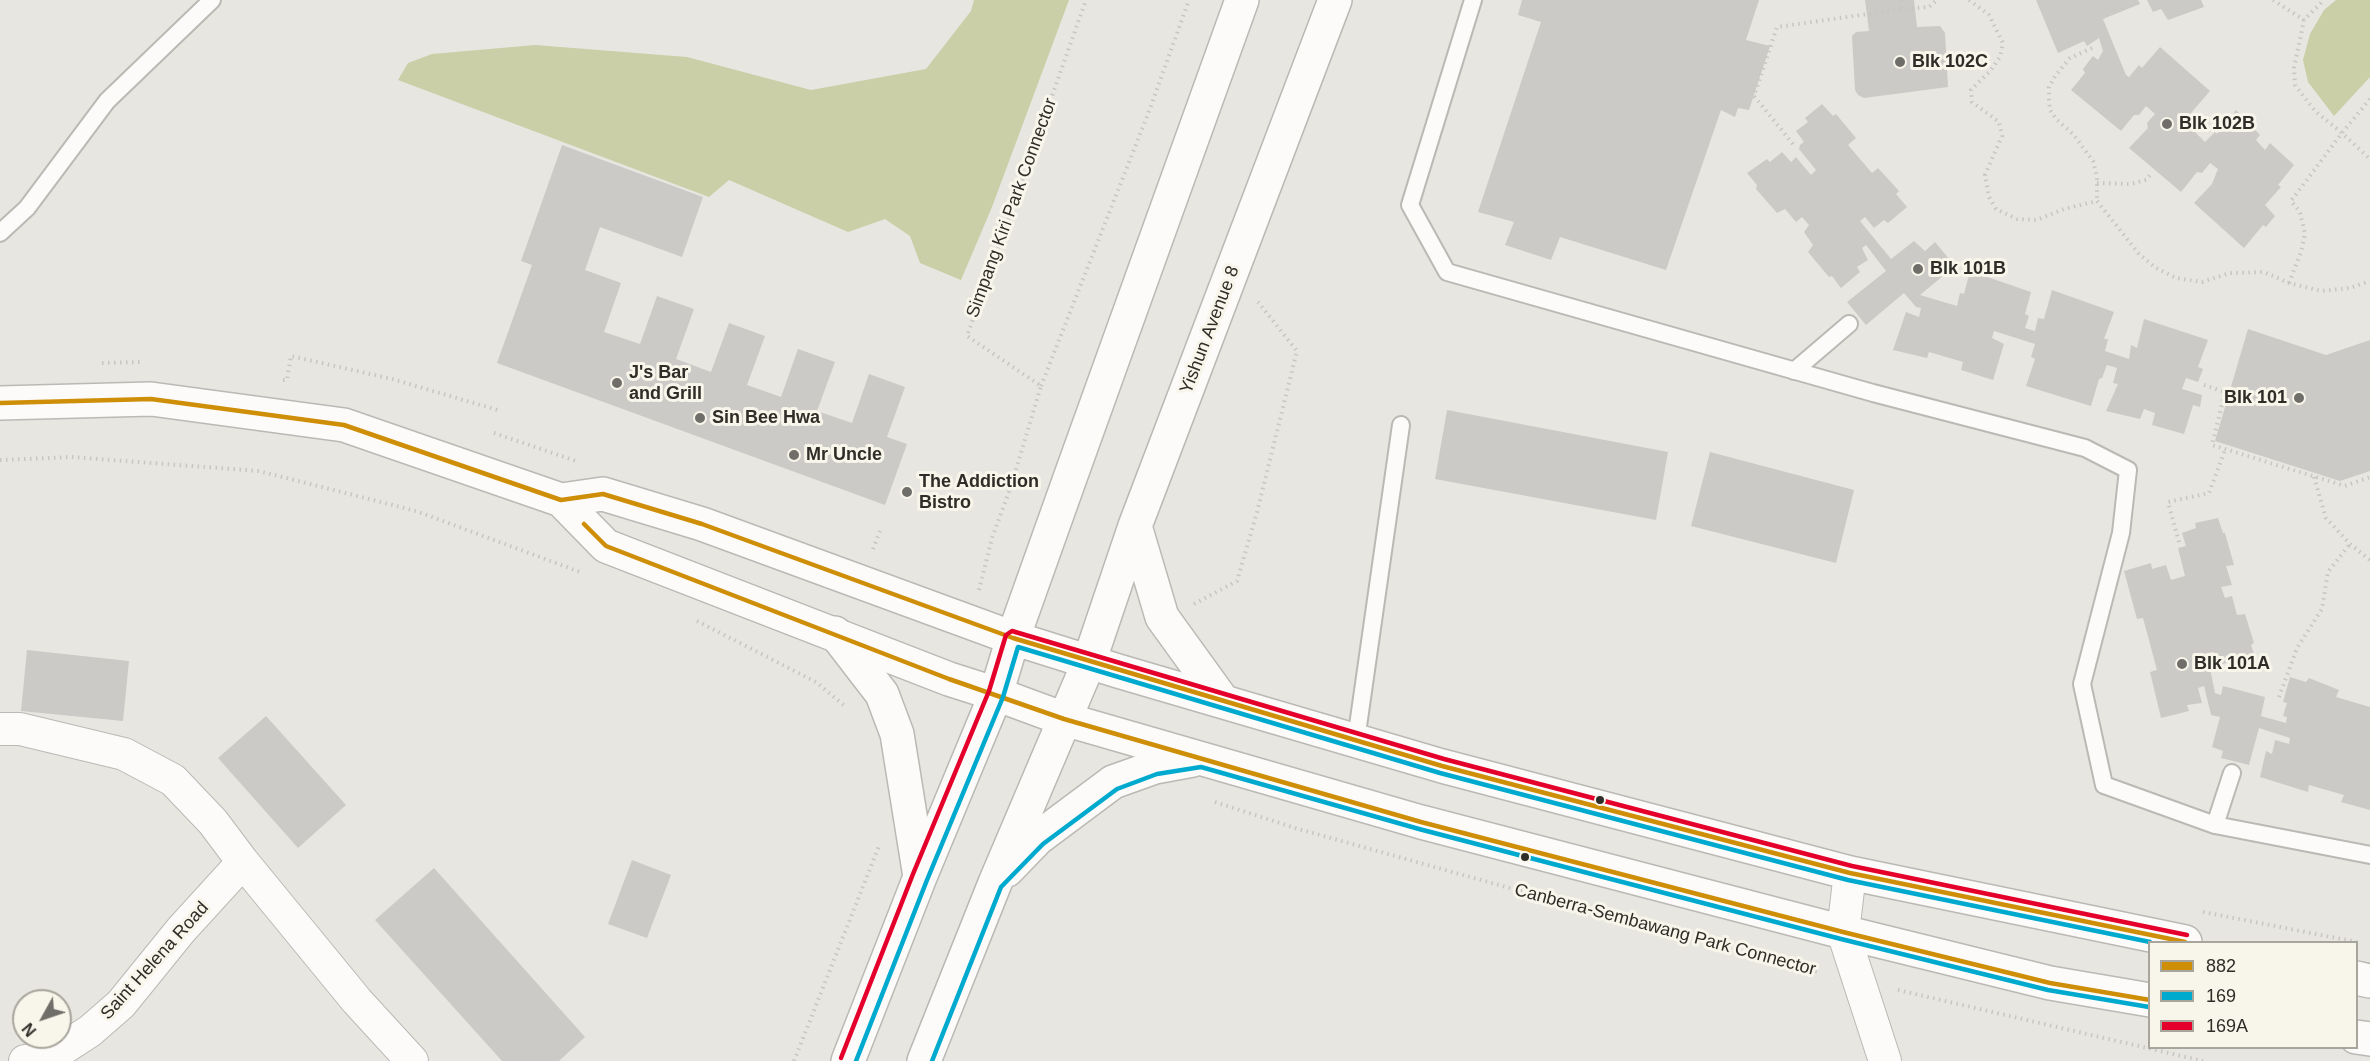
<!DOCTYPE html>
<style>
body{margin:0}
#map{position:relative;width:2370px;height:1061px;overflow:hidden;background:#e8e6e0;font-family:Arial,sans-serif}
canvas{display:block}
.legend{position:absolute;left:2148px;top:941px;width:210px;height:108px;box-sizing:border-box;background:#f8f5ea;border:2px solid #a7a59c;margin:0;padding:8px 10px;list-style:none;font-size:18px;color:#2e2d28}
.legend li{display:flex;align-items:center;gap:12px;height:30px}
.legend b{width:30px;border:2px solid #a7a59c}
.north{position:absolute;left:12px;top:989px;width:60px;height:60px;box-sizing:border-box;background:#f8f5ea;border:2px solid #a7a59c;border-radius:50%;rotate:230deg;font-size:16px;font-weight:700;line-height:24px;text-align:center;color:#2e2d28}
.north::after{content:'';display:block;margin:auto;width:21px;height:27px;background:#6f6e68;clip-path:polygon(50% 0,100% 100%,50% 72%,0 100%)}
</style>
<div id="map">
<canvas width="2370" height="1061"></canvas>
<ul class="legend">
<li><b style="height:8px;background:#cf8e08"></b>882</li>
<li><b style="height:8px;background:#00a9ce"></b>169</li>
<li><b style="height:8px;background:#e4002b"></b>169A</li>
</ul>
<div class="north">N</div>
</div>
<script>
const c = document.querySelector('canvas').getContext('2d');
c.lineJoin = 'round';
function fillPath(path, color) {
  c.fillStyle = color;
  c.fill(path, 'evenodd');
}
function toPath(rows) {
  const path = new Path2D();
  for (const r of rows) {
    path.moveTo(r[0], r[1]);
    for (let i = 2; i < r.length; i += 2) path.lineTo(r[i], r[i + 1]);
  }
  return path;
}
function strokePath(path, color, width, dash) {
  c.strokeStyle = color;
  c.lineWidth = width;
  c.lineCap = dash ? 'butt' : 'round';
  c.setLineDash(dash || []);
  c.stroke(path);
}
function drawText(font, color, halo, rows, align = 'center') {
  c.font = font + ' Arial,sans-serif';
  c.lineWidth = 6;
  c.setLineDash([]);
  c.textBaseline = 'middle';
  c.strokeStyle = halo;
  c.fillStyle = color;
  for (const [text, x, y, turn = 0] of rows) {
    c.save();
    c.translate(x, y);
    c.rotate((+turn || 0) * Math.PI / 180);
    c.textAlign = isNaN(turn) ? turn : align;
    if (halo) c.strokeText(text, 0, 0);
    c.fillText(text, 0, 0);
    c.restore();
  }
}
const green = toPath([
 [974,0,1069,0,992,207,961,280,920,263,910,236,885,219,848,232,729,180,709,197,398,80,408,63,432,54,535,45,687,57,811,90,926,69,971,11],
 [2336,0,2370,0,2370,77,2334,116,2308,82,2303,60,2310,34,2324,10]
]);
const building = toPath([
 [1522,0,1759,0,1746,40,1770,46,1749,110,1738,108,1735,117,1721,110,1666,270,1560,237,1551,260,1505,245,1514,222,1478,212,1541,22,1518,15],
 [1865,0,1914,0,1917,27,1940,26,1945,33,1948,87,1864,98,1858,95,1855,90,1852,36,1856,32,1869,31],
 [2036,0,2138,0,2140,4,2103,19,2126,75,2129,77,2139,65,2142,68,2160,47,2210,91,2191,113,2195,114,2187,124,2205,142,2215,132,2217,134,2236,110,2260,135,2256,140,2265,150,2270,143,2294,165,2278,185,2281,187,2265,205,2275,216,2266,227,2263,225,2244,248,2194,203,2212,184,2218,169,2210,163,2202,173,2197,172,2181,192,2129,148,2148,128,2147,123,2155,114,2146,106,2139,115,2134,115,2121,131,2071,90,2085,73,2083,69,2093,56,2098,60,2103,51,2099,38,2087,46,2084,41,2058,53],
 [2147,0,2201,0,2204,7,2168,20,2161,9,2153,12],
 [1822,104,1833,116,1836,114,1856,138,1848,145,1872,173,1878,168,1899,191,1896,194,1907,207,1888,223,1884,220,1874,228,1865,217,1860,221,1891,259,1914,241,1925,251,1935,242,1955,266,1920,295,1957,306,1960,293,1964,294,1970,271,2031,292,2025,314,2029,316,2025,328,2035,331,2038,318,2044,319,2052,290,2114,312,2104,339,2108,339,2105,351,2129,359,2131,345,2137,348,2144,319,2208,340,2198,367,2203,369,2198,382,2186,378,2182,389,2202,395,2200,407,2193,405,2184,434,2152,425,2155,413,2144,409,2140,419,2106,411,2118,384,2113,383,2117,368,2107,365,2102,378,2099,379,2091,406,2026,386,2035,359,2031,357,2035,344,1994,331,1992,338,2004,344,1993,380,1961,370,1963,362,1929,352,1927,358,1893,350,1906,312,1919,317,1921,308,1916,307,1904,293,1866,325,1847,302,1886,271,1866,245,1862,248,1868,260,1857,267,1860,272,1841,288,1832,276,1829,277,1808,252,1813,245,1804,232,1809,225,1802,217,1796,222,1785,209,1777,213,1756,189,1757,185,1747,173,1767,159,1770,162,1782,152,1791,162,1796,157,1811,175,1816,170,1799,149,1800,145,1804,142,1796,131,1808,122,1805,118],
 [562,145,703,197,682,257,600,227,585,270,621,283,604,332,640,344,657,296,694,309,676,359,711,372,729,323,765,336,747,385,781,397,798,349,835,362,817,411,852,423,869,374,905,387,887,437,907,444,885,505,497,363,532,265,521,261],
 [2248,329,2326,355,2370,340,2370,471,2340,481,2215,441],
 [1447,410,1668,452,1656,520,1435,479],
 [1710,452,1854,490,1836,563,1691,526],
 [2218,518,2223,533,2225,533,2234,565,2226,566,2232,585,2221,587,2225,598,2232,596,2237,615,2245,614,2254,643,2251,645,2256,660,2232,667,2229,662,2217,666,2214,652,2207,653,2215,693,2221,695,2223,686,2265,697,2261,716,2286,723,2287,717,2283,716,2287,703,2283,702,2290,677,2306,682,2309,678,2339,690,2336,697,2370,707,2370,810,2341,802,2344,795,2309,785,2308,792,2260,777,2266,751,2272,754,2275,740,2289,744,2290,738,2259,728,2249,765,2221,758,2223,751,2212,747,2220,717,2211,715,2204,686,2198,688,2202,703,2187,705,2189,711,2161,718,2150,672,2157,670,2143,618,2137,619,2124,571,2151,563,2152,569,2166,565,2171,580,2185,576,2178,548,2186,546,2182,533,2196,528,2195,523],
 [27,650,129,661,123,721,21,711],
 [266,716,346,805,298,848,218,758],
 [632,860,671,875,647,938,608,924],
 [434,868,585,1037,559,1061,502,1061,375,920]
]);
const path = toPath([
 [1901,0,1903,9,1929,7,1937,0],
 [1969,0,1989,15,2003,43,2000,57,1991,70,1971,90,1972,102,1999,122,2002,136,1985,175,1989,197,1996,209,2017,219,2037,220,2064,209,2097,201,2139,254,2156,268,2176,278,2202,282,2230,273,2264,272,2289,283,2321,291,2350,288,2370,281],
 [2273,0,2304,20],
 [2092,48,2070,58,2055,76,2049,87,2049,100,2050,110,2056,119,2073,134,2093,161,2097,177,2097,201],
 [2370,99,2342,133,2370,159],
 [1793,144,1754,96,1777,27,1903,9],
 [2097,183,2131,184,2146,180,2151,174],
 [2289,283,2301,252,2305,234,2300,212,2291,201,2342,133,2315,111,2295,85,2294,68,2304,20,2324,0],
 [102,363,142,362],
 [283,380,287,380,291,356,392,379,501,411],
 [2204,385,2225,392,2212,445,2345,486,2370,477],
 [1041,386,1148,114,1189,0],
 [494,433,576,461],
 [0,460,71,457,259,471,416,511,580,572],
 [2314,477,2326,518,2350,544,2370,560],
 [2179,542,2168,502,2209,493,2225,450],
 [873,549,880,531],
 [979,590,992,538,1010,489,1041,386,967,336,1086,0],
 [1194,604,1237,581,1257,512,1297,351,1258,302],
 [697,621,816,682,846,707],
 [2279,697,2297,648,2322,609,2328,572,2350,544],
 [1215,802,1295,828,1760,958,1820,972],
 [2203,912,2357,942],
 [1898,990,2203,1061],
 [794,1061,879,846]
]);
const lane = toPath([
 [1473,0,1410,205,1447,272,1873,393,2085,448,2128,470,2121,533,2082,684,2104,785,2215,825,2370,855],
 [0,233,27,208,107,101,212,0],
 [1794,371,1849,324],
 [1356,740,1401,425],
 [2215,825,2232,773]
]);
const street = toPath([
 [0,729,20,729,124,754,173,780,213,822,243,862,357,1001,412,1061],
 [1850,873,1843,932,1885,1061],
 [25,1061,50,1057,90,1031,121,1004,181,930,243,862]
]);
const secondary = toPath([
 [0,403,151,399,344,425,561,500,603,494,702,524,1013,638],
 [561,500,606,546,949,679,996,694]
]);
const primary = toPath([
 [1135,526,1162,617,1222,700],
 [835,633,882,694,897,734,920,877],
 [1013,638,1118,671,1442,766,1850,873,2185,942],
 [996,694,1064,719,1421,822,1843,932,2050,983,2150,1000],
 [1007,870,1038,838,1113,782,1155,767,1193,760],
 [2356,978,2370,981],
 [2356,1037,2370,1039],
 [848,1061,920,877,996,694,1013,638,1070,478,1242,0],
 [924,1061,995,883,1089,662,1135,526,1335,0]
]);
const bus1 = toPath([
 [0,403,151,399,344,425,561,500,603,494,702,524,1013,638,1442,766,1850,873,2185,942],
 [584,524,606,546,949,679,1064,719,1421,822,1843,932,2050,983,2150,1000]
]);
const bus2 = toPath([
 [856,1061,927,880,1003,697,1018,647,1440,773,1848,880,2150,942],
 [932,1061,1001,887,1043,844,1117,789,1157,774,1201,767,1419,829,1841,939,2048,990,2149,1007]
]);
const bus3 = toPath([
 [841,1058,913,874,989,691,1006,635,1012,631,1444,759,1852,866,2187,935]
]);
const markers = [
 [1900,62,6,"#6f6e68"],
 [2167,124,6,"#6f6e68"],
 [1918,269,6,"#6f6e68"],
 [617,383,6,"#6f6e68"],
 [2299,398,6,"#6f6e68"],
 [700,418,6,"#6f6e68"],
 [794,455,6,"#6f6e68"],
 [907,492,6,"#6f6e68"],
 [2182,664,6,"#6f6e68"],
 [1600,800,5,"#2e2d28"],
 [1525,857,5,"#2e2d28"]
];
const poiNames = [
 ["Blk 102C",1912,62],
 ["Blk 102B",2179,124],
 ["Blk 101B",1930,269],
 ["J's Bar",629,373],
 ["and Grill",629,394],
 ["Blk 101",2287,398,"right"],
 ["Sin Bee Hwa",712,418],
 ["Mr Uncle",806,455],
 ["The Addiction",919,482],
 ["Bistro",919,503],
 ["Blk 101A",2194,664]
];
const streetNames = [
 ["Simpang Kiri Park Connector",1012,208,-70],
 ["Yishun Avenue 8",1210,330,-69],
 ["Canberra-Sembawang Park Connector",1665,930,15],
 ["Saint Helena Road",155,961,-48]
];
fillPath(green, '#cacfa7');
fillPath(building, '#cbcac6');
strokePath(lane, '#bab9b4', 20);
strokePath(street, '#bab9b4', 34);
strokePath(secondary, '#bab9b4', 36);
strokePath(primary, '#bab9b4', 36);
strokePath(path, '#c7c6c3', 4, [1.5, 4.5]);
strokePath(lane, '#fcfbfa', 16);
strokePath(street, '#fcfbfa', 32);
strokePath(secondary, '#fcfbfa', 33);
strokePath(primary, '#fcfbfa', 33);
strokePath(bus1, '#cf8e08', 4.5);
strokePath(bus2, '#00a9ce', 4.5);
strokePath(bus3, '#e4002b', 4.5);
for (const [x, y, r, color] of markers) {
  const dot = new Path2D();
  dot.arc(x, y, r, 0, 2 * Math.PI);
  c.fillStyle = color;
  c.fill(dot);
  strokePath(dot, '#f8f5ea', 2);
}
drawText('bold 18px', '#2e2d28', '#f8f5ea', poiNames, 'left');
drawText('18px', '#2e2d28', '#f8f5ea', streetNames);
</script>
